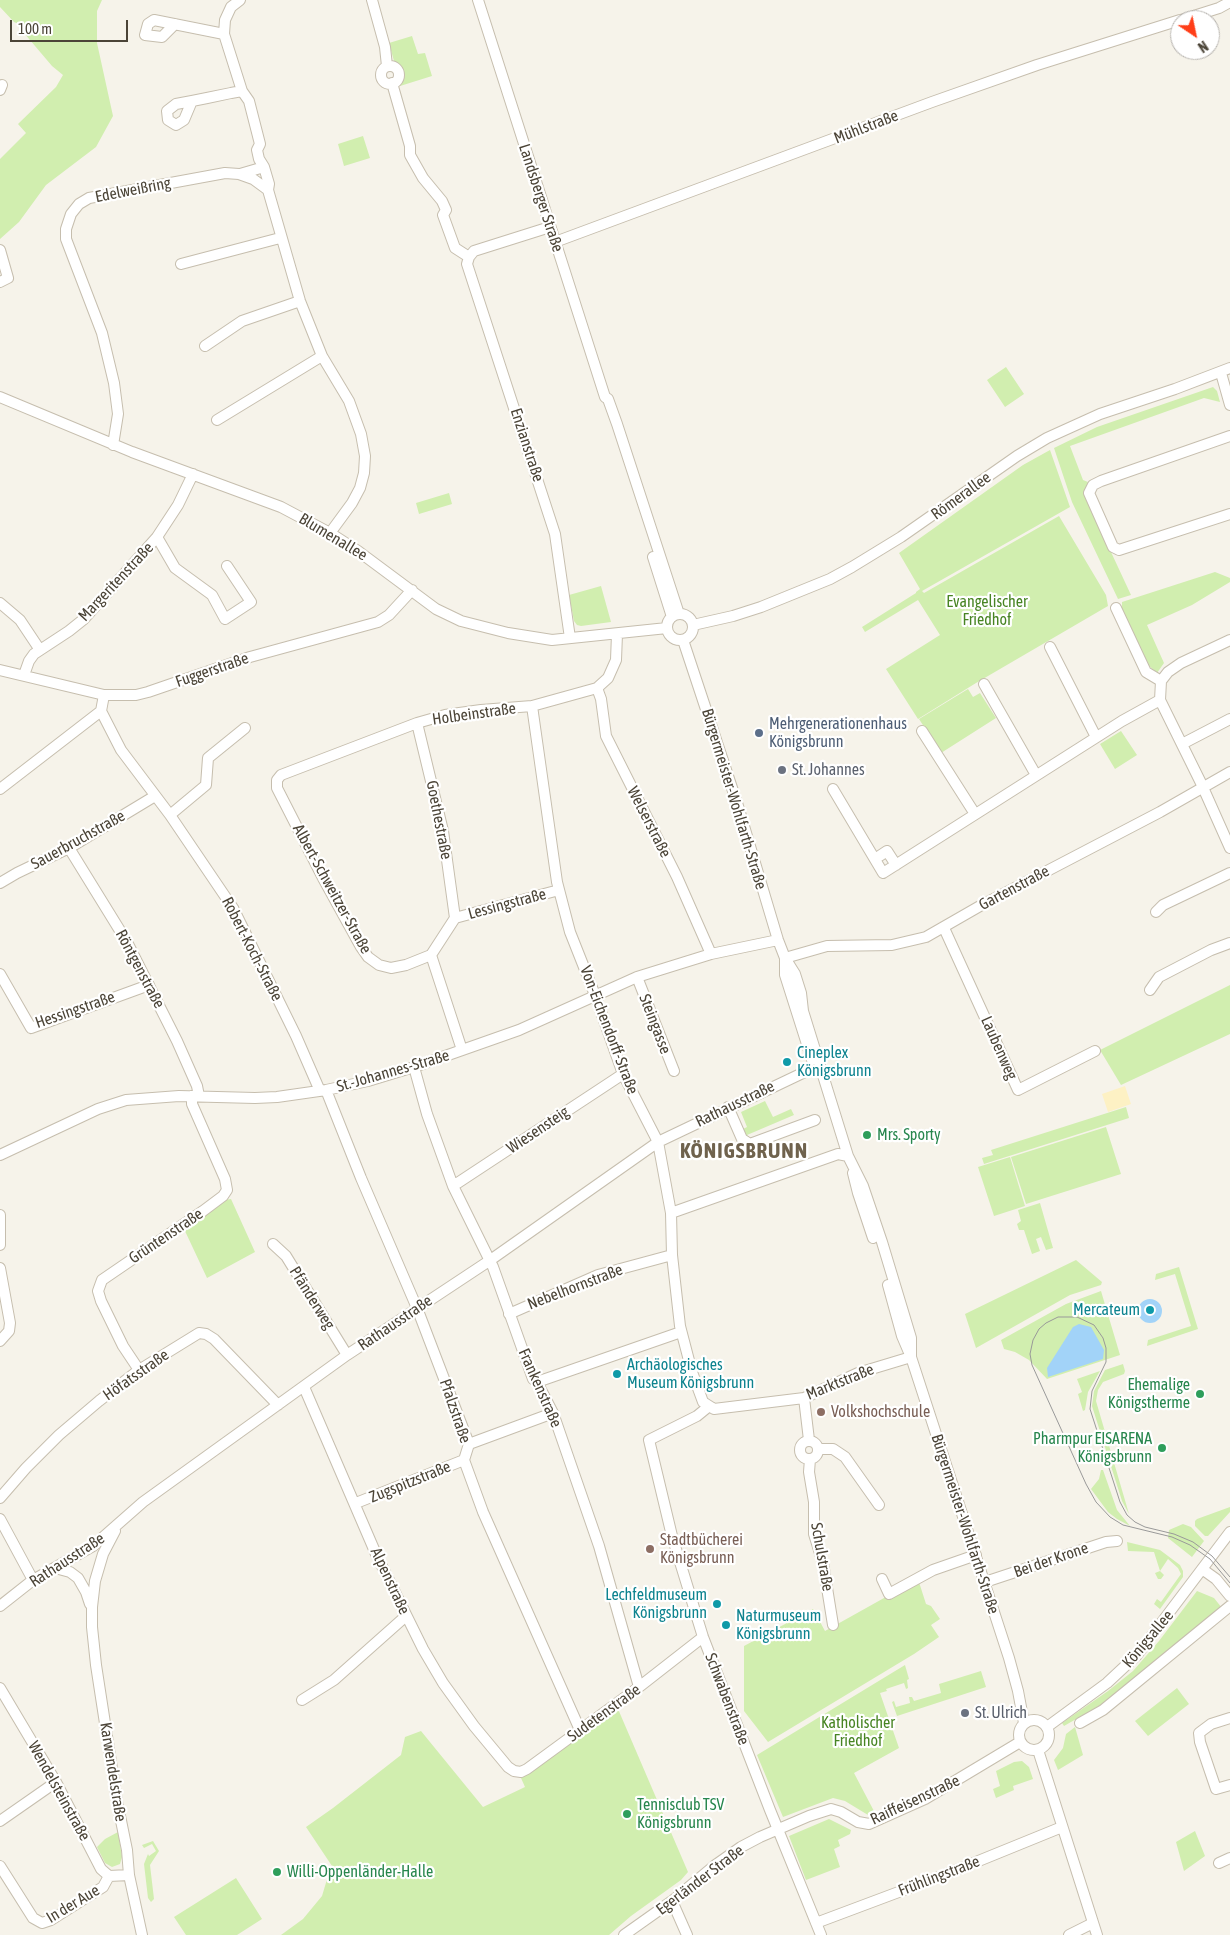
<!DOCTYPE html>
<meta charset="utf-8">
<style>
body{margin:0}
#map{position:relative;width:1230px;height:1935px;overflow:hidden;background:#f6f3ea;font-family:"Asap Condensed",sans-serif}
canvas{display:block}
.north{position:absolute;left:1170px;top:10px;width:50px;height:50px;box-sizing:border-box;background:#fff;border:1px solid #b7b4af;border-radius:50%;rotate:146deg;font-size:14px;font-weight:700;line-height:20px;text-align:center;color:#4b4437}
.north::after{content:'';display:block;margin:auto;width:18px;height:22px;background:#ff3e18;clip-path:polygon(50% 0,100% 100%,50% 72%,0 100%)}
.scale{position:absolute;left:10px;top:20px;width:118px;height:22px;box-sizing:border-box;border:2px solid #4b4437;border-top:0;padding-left:6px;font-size:15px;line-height:18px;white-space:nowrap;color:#4b4437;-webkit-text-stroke:4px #fff;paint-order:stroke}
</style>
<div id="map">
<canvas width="1230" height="1935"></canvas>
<div class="north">N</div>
<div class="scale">100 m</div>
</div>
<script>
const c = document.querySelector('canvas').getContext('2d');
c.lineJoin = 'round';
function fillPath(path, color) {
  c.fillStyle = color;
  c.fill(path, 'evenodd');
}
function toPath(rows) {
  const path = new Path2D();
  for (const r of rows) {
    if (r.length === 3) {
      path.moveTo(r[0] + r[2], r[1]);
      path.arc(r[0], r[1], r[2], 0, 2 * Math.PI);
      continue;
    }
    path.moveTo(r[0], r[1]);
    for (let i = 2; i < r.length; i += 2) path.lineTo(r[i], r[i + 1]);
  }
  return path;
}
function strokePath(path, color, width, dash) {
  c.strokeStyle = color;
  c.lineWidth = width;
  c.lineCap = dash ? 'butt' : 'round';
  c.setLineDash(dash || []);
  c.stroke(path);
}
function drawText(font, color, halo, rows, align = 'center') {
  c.font = font + ' "Asap Condensed",sans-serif';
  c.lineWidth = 4.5;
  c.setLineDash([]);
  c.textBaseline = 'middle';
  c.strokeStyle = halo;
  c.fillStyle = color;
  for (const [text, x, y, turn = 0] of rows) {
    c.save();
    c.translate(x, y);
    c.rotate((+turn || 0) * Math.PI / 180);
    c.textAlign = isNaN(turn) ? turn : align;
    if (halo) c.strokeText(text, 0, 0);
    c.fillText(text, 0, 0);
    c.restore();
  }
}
const green = toPath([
 [0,0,102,0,97,11,97,43,113,116,96,147,46,185,19,222,0,239,0,159,26,133,18,124,56,87,63,75,52,66,24,33,21,25,14,22,0,7],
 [412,36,418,54,425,53,432,76,400,86,402,71,394,61,389,43],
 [363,136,370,158,344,166,338,144],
 [1006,367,1024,394,1005,407,987,380],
 [1213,387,1217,391,1220,402,1204,398,1070,446,1083,480,1088,482,1084,494,1131,595,1118,599,1072,502,1054,448,1097,427],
 [1050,450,1070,507,922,591,924,593,1059,516,1106,595,1108,606,976,683,918,719,886,669,940,635,918,600,865,632,862,627,916,593,916,592,920,589,899,553,1023,465],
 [449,493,452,504,419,514,416,503],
 [1215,572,1230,578,1230,582,1192,605,1147,625,1164,663,1157,673,1147,664,1122,610,1122,602],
 [601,586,611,622,581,626,577,625,574,621,569,595],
 [968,689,973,697,980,693,996,718,941,753,919,719],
 [1121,731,1137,755,1115,769,1100,744],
 [1230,985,1230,1034,1121,1085,1100,1050],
 [765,1101,773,1117,791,1109,794,1115,747,1135,753,1140,747,1139,741,1130,747,1127,741,1112],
 [1126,1107,1129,1118,984,1164,982,1158,993,1155,991,1150],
 [1106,1127,1121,1174,1026,1204,1011,1157],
 [1010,1157,1025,1206,994,1216,978,1167],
 [231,1199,255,1252,207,1278,185,1231,224,1200],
 [1040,1203,1053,1248,1046,1250,1041,1237,1036,1239,1040,1251,1032,1254,1024,1230,1019,1230,1017,1224,1021,1221,1018,1210],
 [1076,1260,1102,1282,1101,1285,1070,1295,976,1348,965,1314],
 [1179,1267,1198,1329,1147,1346,1148,1340,1191,1326,1175,1274,1155,1280,1156,1274],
 [1101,1291,1120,1355,1047,1379,1029,1360,1015,1352,1004,1349,1001,1340,1066,1304],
 [1123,1364,1125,1371,1124,1374,1103,1382,1098,1390,1096,1401,1129,1514,1122,1501,1092,1406,1094,1391,1105,1370],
 [1100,1371,1088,1392,1085,1410,1083,1411,1078,1394,1082,1392,1077,1379],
 [1101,1470,1103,1470,1117,1510,1130,1526,1117,1519,1108,1512,1091,1489,1099,1479],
 [1230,1507,1230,1512,1208,1536,1205,1536,1195,1526,1195,1521,1197,1519],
 [1183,1524,1191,1527,1204,1541,1192,1557,1168,1538,1169,1530],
 [1127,1542,1160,1550,1180,1565,1183,1571,1183,1577,1160,1609,1154,1604,1157,1599,1161,1602,1181,1574,1178,1568,1168,1559,1160,1571,1164,1575,1161,1579,1158,1579,1155,1573,1160,1571,1154,1552,1128,1551],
 [918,1579,926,1604,931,1606,940,1619,931,1625,939,1637,914,1654,768,1742,744,1711,744,1646,813,1609,825,1631],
 [1197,1591,1214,1598,1222,1608,1104,1703,1064,1726,1062,1723,1108,1691,1133,1671,1159,1641],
 [905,1665,909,1679,907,1680,908,1688,906,1689,904,1683,886,1689,887,1691,880,1693,899,1748,854,1773,875,1813,868,1815,845,1801,833,1798,783,1817,757,1755],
 [981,1671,986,1687,897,1716,892,1702,894,1701,896,1707,910,1703,909,1697,912,1697,914,1701,941,1693,939,1684],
 [1177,1688,1189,1704,1148,1736,1135,1721],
 [618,1709,688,1872,681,1880,631,1916,609,1935,281,1935,303,1919,322,1896,328,1876,336,1872,306,1827,333,1808,401,1755,405,1737,421,1731,483,1807,525,1787,521,1778],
 [1075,1727,1083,1755,1058,1770,1054,1760,1063,1748,1066,1734],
 [1022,1761,1029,1767,1033,1779,1013,1786,1014,1790,996,1798,993,1789,1000,1786,996,1771,1014,1762],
 [829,1819,851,1830,850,1834,838,1840,840,1846,834,1849,840,1867,806,1880,789,1836],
 [1195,1831,1205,1856,1184,1871,1176,1842],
 [118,1832,122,1857,120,1864,112,1867,105,1863,97,1847,105,1839],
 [153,1841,159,1851,150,1865,154,1899,151,1902,148,1898,144,1864,148,1854,149,1856,156,1851,152,1844,144,1848,142,1845],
 [236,1878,262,1919,237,1935,186,1935,174,1917]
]);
const sand = toPath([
 [1125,1086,1131,1104,1108,1112,1102,1094]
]);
const water = toPath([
 [1150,1311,12],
 [1079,1324,1091,1327,1104,1350,1103,1359,1048,1377,1047,1368,1073,1327]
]);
const minor = toPath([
 [240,0,231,7,225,20,224,34,242,91,249,101,260,144,257,150,259,159,264,167],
 [372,0,385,47,387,66],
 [478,0,605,397,608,399,617,424,679,614],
 [1181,20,1219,8,1230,2],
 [175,24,162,37,145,35,148,24,154,20,224,34],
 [390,75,9],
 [392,83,410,146,410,155,423,178,442,201,446,210,443,215,455,248,469,257],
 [0,90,2,85],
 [192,101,184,120,176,125,168,120,167,111,176,104,192,101,207,98,231,93,242,91],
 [240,174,264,167,269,184,268,190],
 [550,227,474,251,469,257,467,264,555,534,570,638],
 [555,242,932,102,1037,65,1180,20],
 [0,250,8,278,0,282],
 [181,264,280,238],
 [205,346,242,321,300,301],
 [1221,373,1230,405],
 [0,397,132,452,281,507,330,533,358,551,436,609,461,621,508,633,552,640,667,628],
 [217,420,322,356],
 [1230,436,1101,481,1093,485,1089,493,1113,547,1119,550,1230,514],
 [113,445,118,414,114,383,102,333,66,239,66,229,71,214,79,204,89,198,225,173,239,174,253,179,268,190,300,301,322,356,349,401,361,434,365,456,364,473,360,488,352,503,330,533],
 [157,537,175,568,212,595,225,619,251,602,227,566],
 [653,557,672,617],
 [0,603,20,620,40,650],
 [1116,608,1146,672,1161,681],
 [680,627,13],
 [693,625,733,616,761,607,830,579,852,567,901,537,1017,456,1047,438,1100,414,1175,389,1230,368],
 [683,640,738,806,778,940,785,958,795,974,801,993,803,1011,848,1156,863,1186,882,1242,911,1338,911,1357],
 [1230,640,1181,663,1168,672,1161,681,1160,700,1201,783,1230,848],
 [1050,647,1096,737],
 [0,670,104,695,136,695,148,692,250,657,378,622,389,615,412,590],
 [24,675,29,661,34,654,69,631,84,619,157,537,178,505,193,474],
 [984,684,1036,775],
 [597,688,601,699,606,736,677,877,711,954],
 [104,695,101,711,121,750,170,815,233,908,296,1036,320,1091],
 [532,706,557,882,570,932,595,995,623,1074,658,1142,671,1213,672,1255,680,1326,692,1372,703,1402,714,1409,804,1398,858,1373,911,1357],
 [417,723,443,831,455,918],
 [922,731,975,814],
 [1182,744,1230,719],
 [0,789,101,711],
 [833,789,883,873,1122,721,1160,700],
 [170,815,206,785,208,758,245,728],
 [69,848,127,942,177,1041,197,1086,199,1096],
 [875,859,887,851,896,865],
 [0,883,17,873,69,848,155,796],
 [1156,912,1163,905,1230,873],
 [455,918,431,955,462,1050],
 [455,918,559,890],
 [944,928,1018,1090,1095,1051],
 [431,955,406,965,391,968,379,965,368,957,361,947,323,878,277,788,277,780,281,775,417,723,445,715,481,710,532,706,597,688,608,678,616,660,617,634],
 [785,958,827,946,892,945,926,937,980,906,1160,812,1230,772],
 [785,959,785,975,812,1060],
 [0,974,31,1028,149,985],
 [637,977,674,1071],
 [1150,990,1159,977,1211,950,1230,943],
 [414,1067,427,1114,453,1186,493,1267,533,1379,537,1382,553,1413,599,1546,639,1687],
 [326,1090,361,1178,417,1308,469,1444,464,1460,483,1512,580,1730],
 [728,1107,742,1139,750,1144,815,1120],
 [0,1155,98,1109,126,1100,179,1096,255,1098,277,1097,326,1090,368,1081,414,1067,519,1030,637,977,711,954,778,940],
 [853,1173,858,1193,873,1238],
 [453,1186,623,1074],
 [671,1213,838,1154,848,1156],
 [0,1215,0,1245],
 [273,1244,286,1256,347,1355],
 [0,1268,10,1323,9,1331,0,1341],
 [888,1285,902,1336,911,1357,1009,1658,1018,1691,1024,1723],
 [509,1314,598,1275,672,1255],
 [139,1370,123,1346,101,1301,98,1291,102,1280,203,1211,223,1196,227,1190,225,1179,192,1104,192,1096],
 [537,1382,681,1332],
 [304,1387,376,1554,423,1649,443,1683,474,1726,508,1767,514,1771,521,1772,527,1769,639,1687,703,1637],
 [804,1398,809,1440],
 [708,1407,697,1416,649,1440,672,1536,703,1637,770,1810,821,1935],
 [809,1450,9],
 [469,1444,553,1413],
 [819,1449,833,1449,845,1457,879,1505],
 [810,1459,809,1472,814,1502,814,1534,823,1563,833,1625],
 [0,1498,26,1468,59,1435,99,1401,139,1370,199,1333,206,1334,214,1339,278,1405],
 [356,1503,464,1460],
 [0,1519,33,1580],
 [115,1531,103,1554,95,1581,92,1607,92,1627,96,1665,117,1801,127,1850,129,1875,142,1935],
 [55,1568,70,1572,78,1578,86,1592,90,1604],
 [1202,1569,1216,1579,1230,1596],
 [882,1579,889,1594,933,1570,976,1555],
 [985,1582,1106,1542,1117,1541],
 [0,1606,33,1580,93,1546,143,1502,347,1355,489,1261,658,1142,809,1070],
 [0,1688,56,1782,101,1869,109,1876,129,1875],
 [302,1700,334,1680,406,1616],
 [1230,1718,1211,1724,1199,1733,1200,1742,1216,1789,1230,1785],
 [1034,1735,15],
 [1080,1723,1103,1710,1230,1606],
 [1047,1727,1107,1683,1137,1655,1230,1532],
 [1038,1750,1097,1935],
 [0,1821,56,1782],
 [1219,1863,1230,1858],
 [0,1866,33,1918,42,1923,51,1920,103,1887,109,1876],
 [672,1901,687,1935],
 [816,1923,944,1875,1062,1827],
 [624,1935,672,1901,714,1866,741,1847,760,1837,809,1816,831,1809,841,1812,858,1822,869,1824,925,1799,1020,1742],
 [1069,1935,1093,1923]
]);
const tram = toPath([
 [1230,1577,1212,1556,1193,1542,1174,1534,1145,1527,1135,1522,1127,1515,1120,1502,1090,1409,1092,1391,1106,1362,1106,1348,1103,1338,1094,1325,1077,1317,1058,1317,1046,1323,1039,1329,1033,1340,1030,1354,1032,1365,1086,1484,1096,1502,1110,1517,1123,1525,1172,1537,1190,1545,1210,1559,1230,1583]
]);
const markers = [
 [759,733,5,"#5c6f8a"],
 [782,770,5,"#6b7280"],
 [787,1062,5,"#0f9aa8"],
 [867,1135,5,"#2e9e5b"],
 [1150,1310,5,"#0f9aa8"],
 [617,1374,5,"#0f9aa8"],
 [1200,1394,5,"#2e9e5b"],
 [821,1412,5,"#8d6e63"],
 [1162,1448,5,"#2e9e5b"],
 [650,1549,5,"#8d6e63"],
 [717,1604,5,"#0f9aa8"],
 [726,1625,5,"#0f9aa8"],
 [965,1713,5,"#6b7280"],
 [627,1814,5,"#2e9e5b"],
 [277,1872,5,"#2e9e5b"]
];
const streetNames = [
 ["Mühlstraße",866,127,-21],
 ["Edelweißring",133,190,-11],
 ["Landsberger Straße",541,198,72],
 ["Enzianstraße",527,445,72],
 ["Römerallee",961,496,-36],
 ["Blumenallee",333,537,31],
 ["Margeritenstraße",116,582,-47],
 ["Fuggerstraße",212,670,-19],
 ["Holbeinstraße",474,714,-8],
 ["Bürgermeister-Wohlfarth-Straße",734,799,73],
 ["Goethestraße",439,820,79],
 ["Welserstraße",649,822,63],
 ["Sauerbruchstraße",78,840,-29],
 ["Gartenstraße",1014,888,-28],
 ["Albert-Schweitzer-Straße",332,889,61],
 ["Lessingstraße",507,904,-15],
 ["Robert-Koch-Straße",252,949,63],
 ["Röntgenstraße",140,969,62],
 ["Hessingstraße",75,1010,-19],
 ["Steingasse",655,1024,69],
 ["Von-Eichendorff-Straße",609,1030,69],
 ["Laubenweg",999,1048,66],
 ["St.-Johannes-Straße",393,1071,-16],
 ["Rathausstraße",735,1104,-26],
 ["Wiesensteig",538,1130,-34],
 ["Grüntenstraße",166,1236,-34],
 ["Nebelhornstraße",575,1287,-21],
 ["Pfänderweg",312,1298,58],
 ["Rathausstraße",395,1323,-34],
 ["Höfatsstraße",136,1375,-35],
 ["Marktstraße",840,1382,-22],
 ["Frankenstraße",540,1388,66],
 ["Pfalzstraße",455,1411,71],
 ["Zugspitzstraße",410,1482,-22],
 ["Bürgermeister-Wohlfarth-Straße",965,1524,72],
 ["Schulstraße",822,1557,80],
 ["Rathausstraße",67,1560,-33],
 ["Bei der Krone",1051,1560,-19],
 ["Alpenstraße",390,1581,65],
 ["Königsallee",1148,1639,-50],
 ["Schwabenstraße",727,1699,69],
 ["Sudetenstraße",604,1713,-36],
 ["Karwendelstraße",113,1772,81],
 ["Wendelsteinstraße",59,1791,61],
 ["Raiffeisenstraße",915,1800,-25],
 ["Frühlingstraße",939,1876,-21],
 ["Egerländer Straße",700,1880,-37],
 ["In der Aue",73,1904,-31]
];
const parkNames = [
 ["Evangelischer",987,602],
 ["Friedhof",987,620],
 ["Katholischer",858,1723],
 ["Friedhof",858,1741]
];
const serviceNames = [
 ["Mehrgenerationenhaus",769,724],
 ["Königsbrunn",769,742]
];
const worshipNames = [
 ["St. Johannes",792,770],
 ["St. Ulrich",975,1713]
];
const cultureNames = [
 ["Cineplex",797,1053],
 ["Königsbrunn",797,1071],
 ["Mercateum",1140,1310,"right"],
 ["Archäologisches",627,1365],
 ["Museum Königsbrunn",627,1383],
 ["Lechfeldmuseum",707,1595,"right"],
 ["Königsbrunn",707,1613,"right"],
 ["Naturmuseum",736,1616],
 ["Königsbrunn",736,1634]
];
const leisureNames = [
 ["Mrs. Sporty",877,1135],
 ["Ehemalige",1190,1385,"right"],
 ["Königstherme",1190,1403,"right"],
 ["Pharmpur EISARENA",1152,1439,"right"],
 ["Königsbrunn",1152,1457,"right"],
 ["Tennisclub TSV",637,1805],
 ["Königsbrunn",637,1823],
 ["Willi-Oppenländer-Halle",287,1872]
];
const educationNames = [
 ["Volkshochschule",831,1412],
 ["Stadtbücherei",660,1540],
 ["Königsbrunn",660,1558]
];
const districtNames = [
 ["KÖNIGSBRUNN",744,1151]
];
fillPath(green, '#d1eeaf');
fillPath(sand, '#fdf1c4');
fillPath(water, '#a2d3f8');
strokePath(minor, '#c6beae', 12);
strokePath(minor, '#fff', 10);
strokePath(tram, '#999', 1);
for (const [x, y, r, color] of markers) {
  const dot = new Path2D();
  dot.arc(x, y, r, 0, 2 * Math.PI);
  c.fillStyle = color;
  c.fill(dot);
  strokePath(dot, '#fff', 2);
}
drawText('16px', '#4b4437', '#fff', streetNames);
drawText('16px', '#478423', '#fff', parkNames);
drawText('16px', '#4e5e75', '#fff', serviceNames, 'left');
drawText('16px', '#5b616d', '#fff', worshipNames, 'left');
drawText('16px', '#0d838f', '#fff', cultureNames, 'left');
drawText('16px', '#27864d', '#fff', leisureNames, 'left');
drawText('16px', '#785e54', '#fff', educationNames, 'left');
c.letterSpacing = '1px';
drawText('bold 21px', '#6f624d', '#fff', districtNames);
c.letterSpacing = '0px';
</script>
